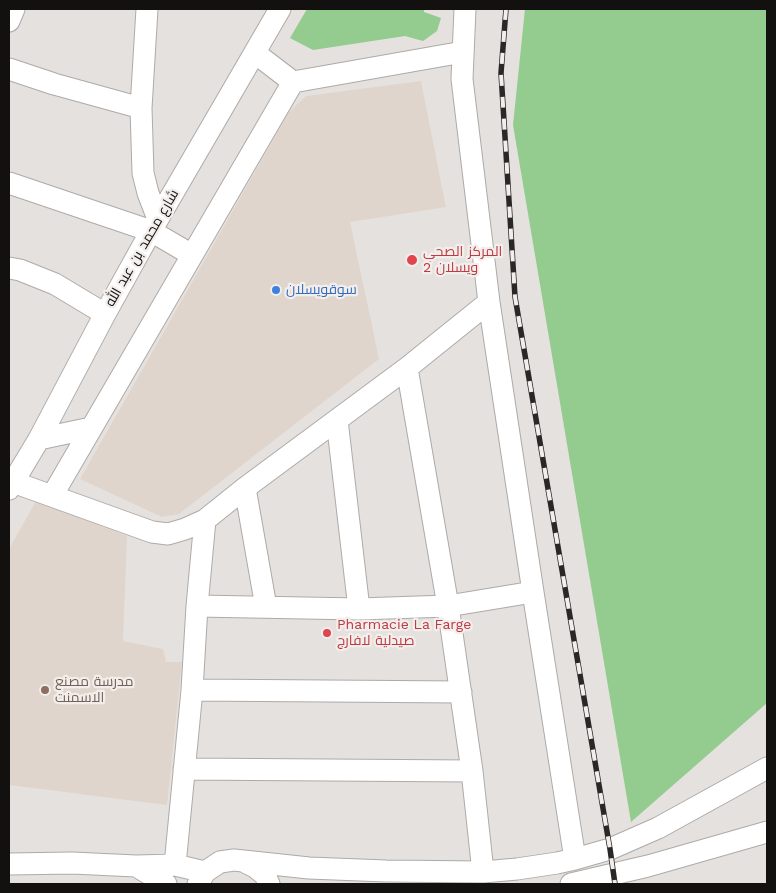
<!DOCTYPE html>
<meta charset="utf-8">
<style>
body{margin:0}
#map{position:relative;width:776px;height:893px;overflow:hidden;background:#e5e1de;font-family:"Work Sans",sans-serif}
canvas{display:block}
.frame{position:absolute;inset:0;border:10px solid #121110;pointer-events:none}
</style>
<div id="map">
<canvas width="776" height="893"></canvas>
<div class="frame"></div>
</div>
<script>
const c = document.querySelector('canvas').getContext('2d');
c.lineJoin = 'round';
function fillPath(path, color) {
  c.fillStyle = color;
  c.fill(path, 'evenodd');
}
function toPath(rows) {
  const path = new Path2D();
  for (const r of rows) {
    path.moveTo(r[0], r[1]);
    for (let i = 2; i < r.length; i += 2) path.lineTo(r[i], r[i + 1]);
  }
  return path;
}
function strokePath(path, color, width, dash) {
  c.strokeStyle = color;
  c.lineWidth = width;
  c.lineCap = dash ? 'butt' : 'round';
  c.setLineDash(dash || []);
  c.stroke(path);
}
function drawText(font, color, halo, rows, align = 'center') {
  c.font = font + ' "Work Sans",Cairo,sans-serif';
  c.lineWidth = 4.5;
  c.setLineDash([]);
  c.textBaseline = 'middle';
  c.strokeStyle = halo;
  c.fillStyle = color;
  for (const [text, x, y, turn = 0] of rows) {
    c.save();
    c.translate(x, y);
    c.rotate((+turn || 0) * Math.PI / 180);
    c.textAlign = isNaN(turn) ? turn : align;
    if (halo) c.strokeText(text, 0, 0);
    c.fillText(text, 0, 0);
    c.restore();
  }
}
const built = toPath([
 [421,81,446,207,350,222,379,359,179,514,162,517,80,479,289,112,306,96],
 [36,501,127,536,123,641,163,649,166,662,182,662,167,805,9,785,9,549]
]);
const green = toPath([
 [307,9,424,9,424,12,441,18,437,31,423,41,405,36,313,50,290,38],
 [525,9,767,9,767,703,631,822,513,125]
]);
const minor = toPath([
 [147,9,141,108,143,173,148,193,158,219],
 [465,9,462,79,489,302,533,592,575,859],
 [9,21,14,9],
 [255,53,293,82],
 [9,69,54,84,141,108],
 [9,183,151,231,192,255],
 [9,268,20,270,55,284,105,314],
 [337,420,359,609],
 [39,439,91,428],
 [13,482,152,532,168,534,185,529,205,520,245,488,407,368,489,302],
 [245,488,266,607],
 [9,489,39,439,105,314,151,231,280,9],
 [52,496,293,82,463,52],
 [197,606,359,609,448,606,407,368],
 [192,690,461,692],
 [184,769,472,771,483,872],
 [472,771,448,606,533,592],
 [234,860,309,868,386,871,483,872,517,869,557,863,575,859,610,849,658,828,767,768],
 [9,864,72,863,136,866,175,865,205,872],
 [175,865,192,690,197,606,205,520],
 [136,866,166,884],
 [198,884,205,872,220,862,234,860,243,861,255,867,265,875,269,884],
 [571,884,648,866,767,832]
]);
const rail = toPath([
 [506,9,501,73,515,297,610,849,615,884]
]);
const markers = [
 [412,260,6,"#e0444e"],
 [276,290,5,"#3f7fe0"],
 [327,633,5,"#e0444e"],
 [45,690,5,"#8d6e63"]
];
const streetNames = [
 ["شارع محمد بن عبد الله",142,248,-60]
];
const healthNames = [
 ["المركز الصحي",423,252],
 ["ويسلان 2",423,268],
 ["Pharmacie La Farge",337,625],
 ["صيدلية لافارج",337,641]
];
const shopNames = [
 ["سوقويسلان",286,290]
];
const educationNames = [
 ["مدرسة مصنع",55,682],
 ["الاسمنت",55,698]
];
fillPath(built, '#dfd5cd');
fillPath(green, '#94cb8e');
strokePath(minor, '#aeaaa7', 23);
strokePath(minor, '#fff', 21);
strokePath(rail, '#292827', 5.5);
strokePath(rail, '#f2eeeb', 4, [11]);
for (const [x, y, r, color] of markers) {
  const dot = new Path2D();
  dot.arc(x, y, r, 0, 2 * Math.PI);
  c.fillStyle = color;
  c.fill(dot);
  strokePath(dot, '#f2eeeb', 2);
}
drawText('14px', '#121110', '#f2eeeb', streetNames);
drawText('14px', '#be3a42', '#f2eeeb', healthNames, 'left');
drawText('14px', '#366cbe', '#f2eeeb', shopNames, 'left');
drawText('14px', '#785e54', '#f2eeeb', educationNames, 'left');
</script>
